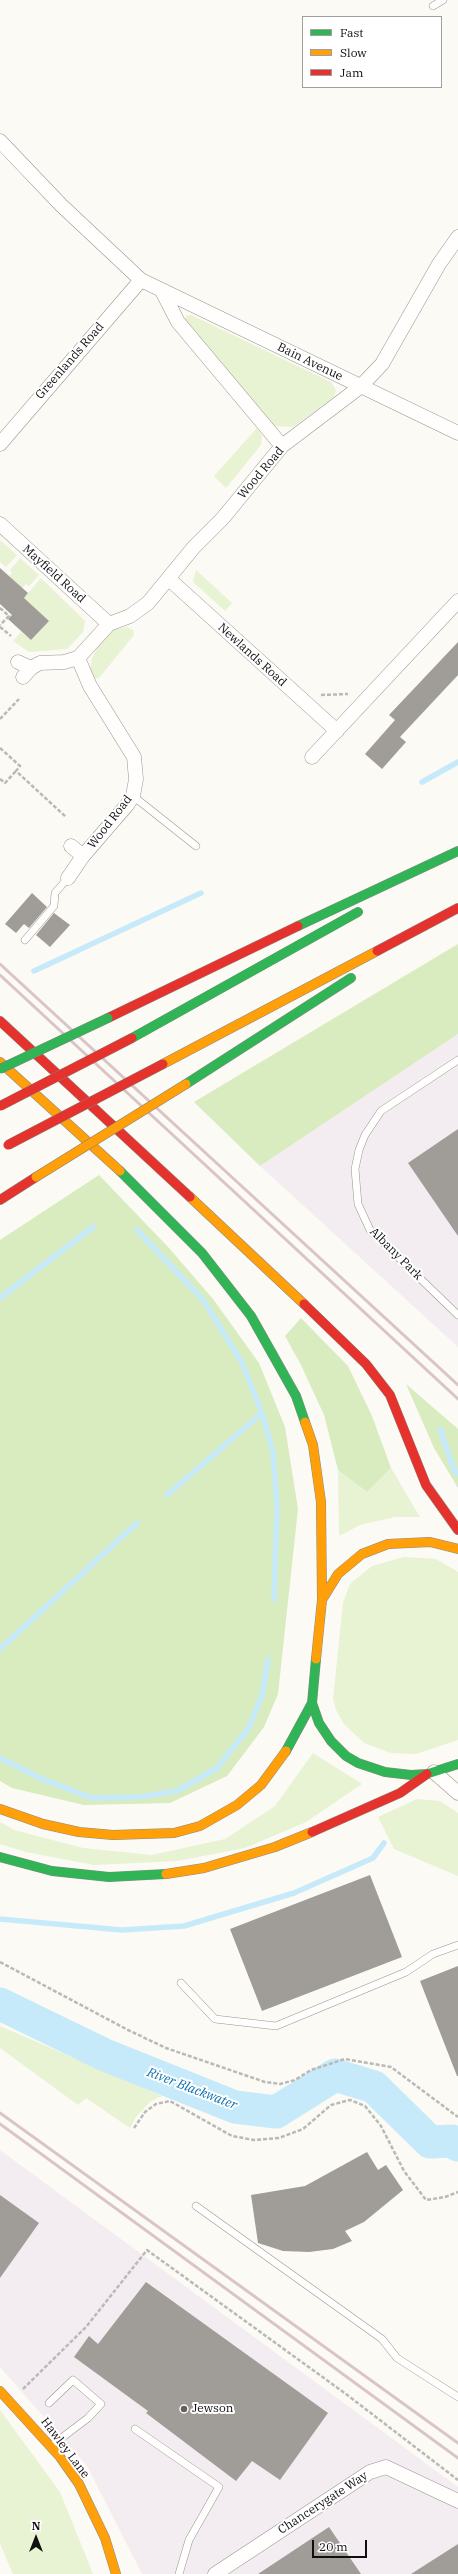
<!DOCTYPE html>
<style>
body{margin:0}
#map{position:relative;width:458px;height:2574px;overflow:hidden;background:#fcfaf4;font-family:"IBM Plex Serif",serif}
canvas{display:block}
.legend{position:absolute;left:302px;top:16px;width:140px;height:72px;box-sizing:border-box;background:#fff;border:1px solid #9f9f9f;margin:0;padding:5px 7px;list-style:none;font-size:12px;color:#0f0f0f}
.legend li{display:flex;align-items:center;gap:8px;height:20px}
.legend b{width:20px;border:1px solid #9f9f9f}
.north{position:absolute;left:16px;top:2518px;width:40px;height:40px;-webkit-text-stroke:3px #fff;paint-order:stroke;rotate:0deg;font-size:11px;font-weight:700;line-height:16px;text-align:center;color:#0f0f0f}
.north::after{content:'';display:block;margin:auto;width:14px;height:18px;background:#0f0f0f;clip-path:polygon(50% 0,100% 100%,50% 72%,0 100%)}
.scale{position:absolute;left:312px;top:2540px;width:55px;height:18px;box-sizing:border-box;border:2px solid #0f0f0f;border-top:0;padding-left:5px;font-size:12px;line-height:14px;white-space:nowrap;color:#0f0f0f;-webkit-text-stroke:3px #fff;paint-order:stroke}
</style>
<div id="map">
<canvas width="458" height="2574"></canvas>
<ul class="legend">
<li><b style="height:5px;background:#30b455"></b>Fast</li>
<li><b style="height:5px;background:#ff9f0a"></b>Slow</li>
<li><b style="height:5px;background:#e5322d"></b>Jam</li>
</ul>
<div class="north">N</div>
<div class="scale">20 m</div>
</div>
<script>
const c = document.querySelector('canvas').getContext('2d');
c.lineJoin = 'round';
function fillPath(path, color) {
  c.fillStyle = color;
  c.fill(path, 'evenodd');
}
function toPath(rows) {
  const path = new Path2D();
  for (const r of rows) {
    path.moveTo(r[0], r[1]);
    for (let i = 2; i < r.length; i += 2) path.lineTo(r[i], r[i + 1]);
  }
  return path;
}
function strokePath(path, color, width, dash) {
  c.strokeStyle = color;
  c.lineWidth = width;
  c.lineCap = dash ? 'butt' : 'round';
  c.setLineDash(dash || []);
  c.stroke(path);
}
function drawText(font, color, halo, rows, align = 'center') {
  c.font = font + ' "IBM Plex Serif",serif';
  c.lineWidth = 4;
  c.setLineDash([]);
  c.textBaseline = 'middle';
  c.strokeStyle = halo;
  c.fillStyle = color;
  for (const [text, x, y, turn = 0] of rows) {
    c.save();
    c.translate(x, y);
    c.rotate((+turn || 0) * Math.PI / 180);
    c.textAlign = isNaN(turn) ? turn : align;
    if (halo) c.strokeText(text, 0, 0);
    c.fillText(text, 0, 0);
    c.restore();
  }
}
const industrial = toPath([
 [458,1034,458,1347,260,1166],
 [0,2150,458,2487,458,2574,142,2574,87,2466,0,2367]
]);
const green = toPath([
 [191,315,331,382,336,390,334,397,293,427,274,426,185,321,186,316],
 [257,428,262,436,261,445,226,488,214,476],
 [0,540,17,555,6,567,0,562],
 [20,558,39,575,29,586,26,584,22,588,9,576,12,573,10,570],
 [196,570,232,603,225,611,193,582],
 [41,578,85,621,83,632,67,649,29,652,13,641,21,632,31,640,48,621,24,598],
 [127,627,133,630,134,635,99,678,93,679,90,671,92,658,100,643,113,630],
 [391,1468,420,1517,395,1517,360,1525,339,1536,338,1470,367,1492],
 [404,1557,436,1559,458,1572,458,1740,416,1754,391,1753,364,1743,344,1724,336,1710,333,1699,343,1603,350,1584,372,1566],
 [313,1753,362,1784,306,1822,245,1848,177,1861,94,1865,26,1852,0,1844,0,1822,14,1830,83,1848,152,1855,225,1839,275,1806],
 [417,1799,440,1801,458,1813,458,1876,394,1849,378,1817],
 [0,2026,162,2096,150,2102,136,2117,130,2128,86,2098,78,2105,0,2048],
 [0,2410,60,2492,93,2574,13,2574,0,2544]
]);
const forest = toPath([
 [458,944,458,1034,260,1166,194,1102],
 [99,1175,169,1248,213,1299,259,1363,285,1427,298,1509,278,1694,264,1727,227,1776,170,1803,84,1805,12,1788,0,1781,0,1240],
 [301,1318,348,1366,372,1416,391,1468,367,1492,338,1470,324,1415,301,1365,285,1336],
 [406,1384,458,1429,458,1488,434,1448]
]);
const stream = toPath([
 [422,782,458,762],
 [34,971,201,893],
 [137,1230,204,1301,242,1363,262,1413,273,1452,277,1506,274,1599],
 [0,1298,93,1227],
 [440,1429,454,1470,458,1474],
 [167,1495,262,1413],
 [0,1649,137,1523],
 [0,1758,42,1779,92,1798,140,1797,177,1791,217,1768,248,1729,262,1696,268,1659],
 [0,1919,122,1930,184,1926,294,1893,373,1858,384,1843]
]);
const river = toPath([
 [0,2004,105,2055,235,2107,276,2112,335,2075,374,2087,430,2142,452,2141,458,2145]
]);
const building = toPath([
 [0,568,28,593,24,598,49,621,31,640,8,619,12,615,0,604],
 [458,642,458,675,400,737,406,742,382,769,365,754,395,720,389,715],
 [32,893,47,907,29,928,24,924,16,933,5,924],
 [54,913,70,925,50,947,36,935],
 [458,1129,458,1236,408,1163],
 [370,1875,402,1957,262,2011,230,1929],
 [458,1966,458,2076,457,2076,420,1981],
 [367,2152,378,2170,386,2165,403,2190,364,2222,345,2231,352,2241,333,2249,309,2252,283,2251,258,2243,251,2195,305,2186],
 [0,2195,39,2223,0,2278],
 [146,2282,328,2413,280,2480,252,2461,236,2481,146,2413,148,2411,74,2357,89,2336,98,2344],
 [329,2527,361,2574,258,2574],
 [458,2544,458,2574,411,2574]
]);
const path = toPath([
 [0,608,9,616,0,625],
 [0,627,11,636],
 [321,695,348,694],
 [0,719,19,699],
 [0,748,20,766,16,771,66,817],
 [0,779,5,783,16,771],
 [0,1962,128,2030,166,2048,265,2082,280,2084,295,2080,311,2070,345,2059,391,2067,458,2117],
 [134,2128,145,2112,156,2104,170,2101,232,2136,254,2140,279,2138,303,2129,331,2105,350,2100,365,2106,381,2126,404,2171,426,2200,445,2197,458,2192],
 [23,2389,86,2327,147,2250,346,2394,458,2480]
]);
const lane = toPath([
 [433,6,443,0],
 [133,796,196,846],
 [25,940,54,906,55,893,68,878],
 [458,1060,381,1111,365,1135,359,1150,355,1169,358,1204,370,1230,458,1315],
 [181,1983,215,2019,276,2026,406,1972,433,1954,458,1945],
 [196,2206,382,2339,397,2358,458,2397],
 [49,2403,73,2380,101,2404,88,2418,51,2446],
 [135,2429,219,2487,189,2540,179,2574]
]);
const street = toPath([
 [0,141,61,205,141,280,458,433],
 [162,291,178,322,282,446],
 [0,444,141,280],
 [0,524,109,624],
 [169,579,337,731],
 [18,662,31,668,23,677],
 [31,668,40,663,64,662,78,658],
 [312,757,458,601],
 [71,846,83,856,127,805,133,796,136,779,134,757,90,686,78,658,109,624,130,616,148,603,194,547,223,518,282,446,360,387,382,364,439,264,458,237],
 [68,878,83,856],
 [434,1772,458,1793],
 [215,2574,370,2472,386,2467,458,2501]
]);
const fast = toPath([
 [298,926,458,851],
 [132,1038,358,912],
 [186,1084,351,978],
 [120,1171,202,1253,251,1316,296,1396,305,1422],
 [316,1659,312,1703,319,1723,331,1741,346,1756,358,1763,385,1772,411,1775,427,1774,458,1764],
 [286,1751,312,1703],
 [0,1857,52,1871,109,1877,166,1874]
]);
const slow = toPath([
 [0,1062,120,1171],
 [163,1064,377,951],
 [190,1197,304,1304],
 [305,1422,313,1445,321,1502,322,1600],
 [316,1659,322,1600,338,1574,362,1554,388,1544,430,1542,458,1549],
 [0,1809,43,1824,79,1832,113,1835,174,1833,200,1826,237,1805,261,1785,286,1751],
 [166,1874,204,1868,275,1847,312,1832],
 [0,2391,60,2457,79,2484,105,2538,116,2574]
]);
const jam = toPath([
 [377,951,458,908],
 [108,1018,298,926],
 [0,1021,190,1197],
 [0,1200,36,1177],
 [304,1304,366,1364,390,1395,426,1485,458,1530],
 [312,1832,400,1793,427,1774]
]);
const rail = toPath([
 [0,964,458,1385],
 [0,975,458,1399],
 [0,2113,458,2443],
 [0,2124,458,2458]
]);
const fastBridge = toPath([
 [0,1069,108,1018]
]);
const slowBridge = toPath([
 [36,1177,186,1084]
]);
const jamBridge = toPath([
 [0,1106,132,1038],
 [8,1145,163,1064]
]);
const markers = [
 [184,2409,4,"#62615f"]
];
const streetNames = [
 ["Greenlands Road",70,361,-49],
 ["Bain Avenue",310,362,26],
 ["Wood Road",261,473,-50],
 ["Mayfield Road",54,574,42],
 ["Newlands Road",252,655,42],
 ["Wood Road",110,822,-52],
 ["Albany Park",396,1254,45],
 ["Hawley Lane",65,2448,53],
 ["Chancerygate Way",323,2503,-33]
];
const poiNames = [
 ["Jewson",192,2409]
];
const waterNames = [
 ["River Blackwater",192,2089,21]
];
fillPath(industrial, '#f3edf1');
fillPath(green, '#e7f3d2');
fillPath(forest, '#d8ecbf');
strokePath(stream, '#c7eafa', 5.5);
strokePath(river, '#c7eafa', 33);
fillPath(building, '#a09d99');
strokePath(lane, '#969592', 8);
strokePath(street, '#969592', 15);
strokePath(fast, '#8c8b89', 10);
strokePath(slow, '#8c8b89', 10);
strokePath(jam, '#8c8b89', 10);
strokePath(path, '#b9b9b8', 2.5, [4, 2]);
strokePath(lane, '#fffefd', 7);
strokePath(street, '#fffefd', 14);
strokePath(fast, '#30b455', 9);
strokePath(slow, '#ff9f0a', 9);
strokePath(jam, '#e5322d', 9);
strokePath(rail, '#dac4c5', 3);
strokePath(fastBridge, '#83827f', 10, []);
strokePath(slowBridge, '#83827f', 10, []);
strokePath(jamBridge, '#83827f', 10, []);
strokePath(fastBridge, '#30b455', 9);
strokePath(slowBridge, '#ff9f0a', 9);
strokePath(jamBridge, '#e5322d', 9);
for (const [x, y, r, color] of markers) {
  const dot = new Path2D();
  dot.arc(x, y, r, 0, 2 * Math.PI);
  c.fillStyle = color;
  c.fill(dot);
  strokePath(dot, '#fff', 1.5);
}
drawText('12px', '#0f0f0f', '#fff', streetNames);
drawText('12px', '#0f0f0f', '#fff', poiNames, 'left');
drawText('italic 13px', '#0c6fad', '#fff', waterNames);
</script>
